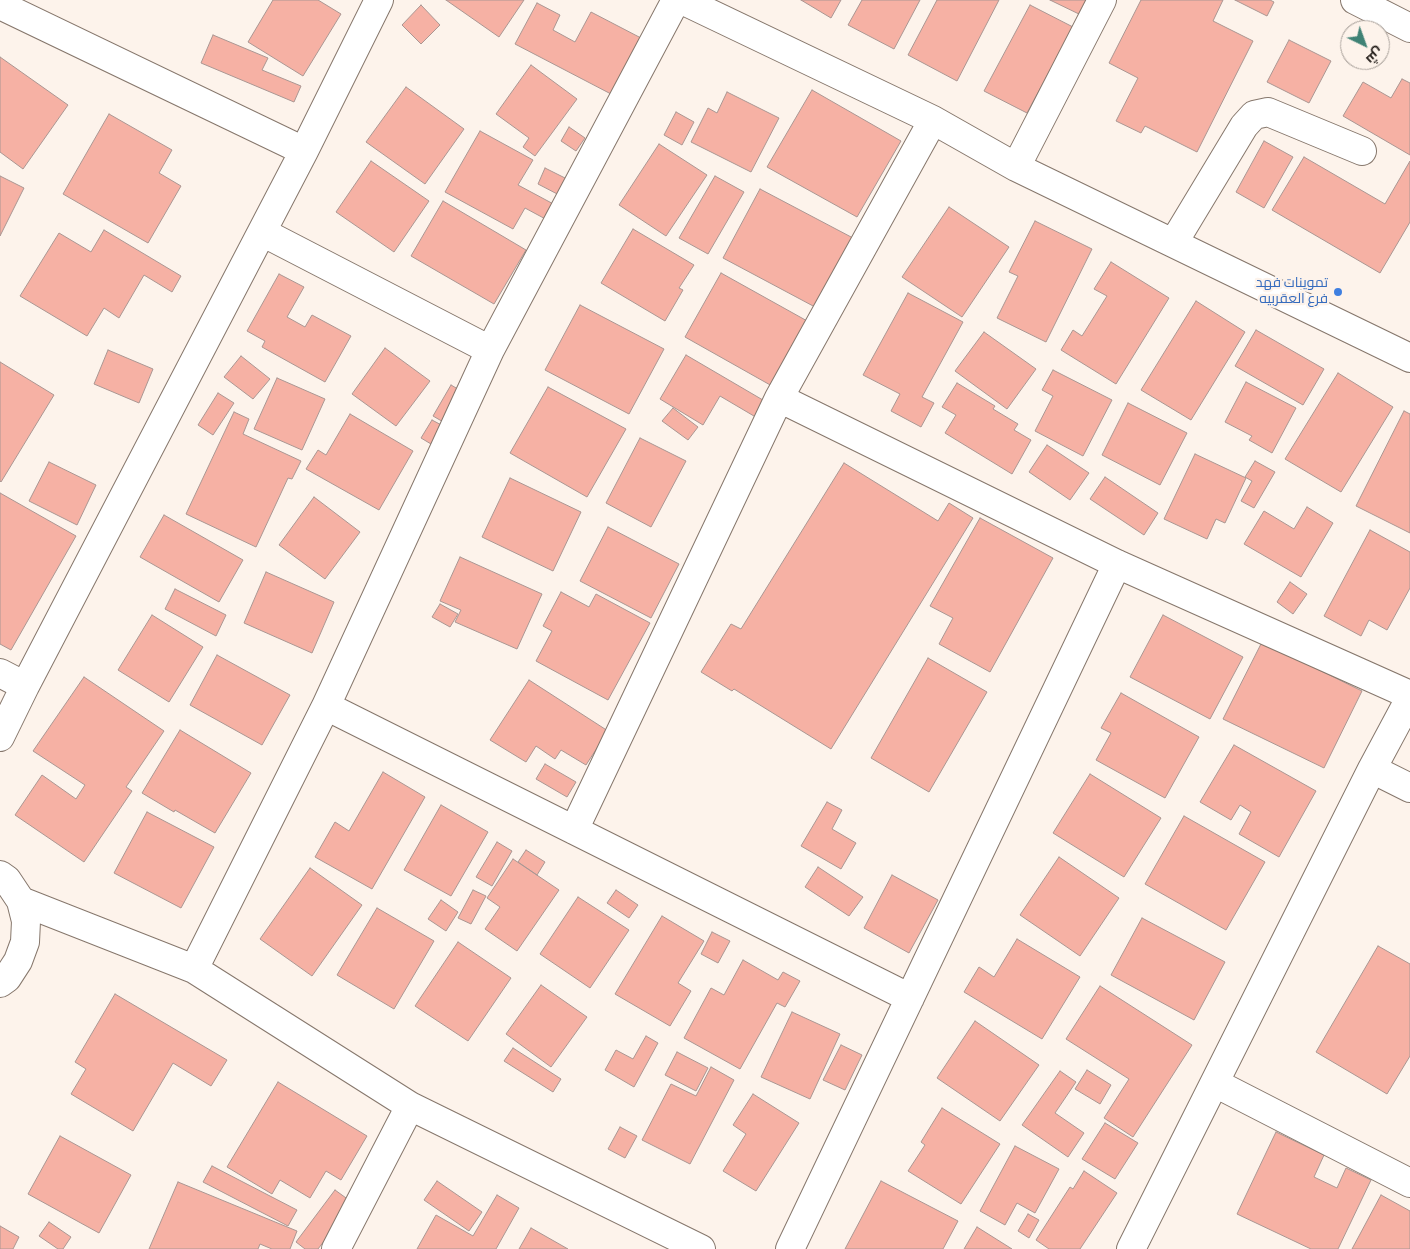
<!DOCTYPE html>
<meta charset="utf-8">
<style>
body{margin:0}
#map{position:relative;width:1410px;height:1249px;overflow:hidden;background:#fdf3eb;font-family:"Source Sans 3",Cairo,sans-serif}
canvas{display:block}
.north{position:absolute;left:1340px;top:20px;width:50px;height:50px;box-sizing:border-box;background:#fdf3eb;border:1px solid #a59d97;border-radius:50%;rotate:138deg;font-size:14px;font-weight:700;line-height:20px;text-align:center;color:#221c18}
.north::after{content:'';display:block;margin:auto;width:18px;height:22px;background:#3f8275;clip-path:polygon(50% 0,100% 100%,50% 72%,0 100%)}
</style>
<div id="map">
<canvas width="1410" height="1249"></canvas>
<div class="north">ش</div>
</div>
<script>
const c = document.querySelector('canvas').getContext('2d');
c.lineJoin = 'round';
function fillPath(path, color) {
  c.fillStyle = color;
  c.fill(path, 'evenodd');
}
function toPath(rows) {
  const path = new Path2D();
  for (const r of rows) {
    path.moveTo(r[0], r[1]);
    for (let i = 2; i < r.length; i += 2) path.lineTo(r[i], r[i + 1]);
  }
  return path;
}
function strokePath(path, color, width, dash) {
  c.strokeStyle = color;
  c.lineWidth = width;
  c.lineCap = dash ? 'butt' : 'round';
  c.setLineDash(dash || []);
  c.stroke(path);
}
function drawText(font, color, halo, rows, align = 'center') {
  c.font = font + ' "Source Sans 3",Cairo,sans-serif';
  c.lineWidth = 4.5;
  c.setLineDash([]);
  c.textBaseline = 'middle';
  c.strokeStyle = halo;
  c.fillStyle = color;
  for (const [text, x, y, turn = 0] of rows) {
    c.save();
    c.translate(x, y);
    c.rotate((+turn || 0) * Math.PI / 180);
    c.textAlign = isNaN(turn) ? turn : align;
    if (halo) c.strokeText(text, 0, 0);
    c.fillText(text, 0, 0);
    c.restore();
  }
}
const building = toPath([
 [273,0,318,0,341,14,303,76,248,42,273,0],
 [446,0,524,0,499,37,446,0],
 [801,0,841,0,831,18,801,0],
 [862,0,920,0,894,49,848,25,862,0],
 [937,0,999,0,957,81,908,55,937,0],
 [1050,0,1088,0,1081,15,1050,0],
 [1141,0,1223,0,1213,21,1253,41,1197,152,1145,126,1141,133,1116,121,1138,78,1109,63,1141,0],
 [1235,0,1270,0,1274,2,1267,16,1235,0],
 [537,3,560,15,553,30,575,42,591,12,641,38,611,94,515,44,537,3],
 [421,5,440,25,421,44,402,25,421,5],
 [1030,5,1073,27,1027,113,984,91,1030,5],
 [213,35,268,58,262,70,301,86,294,102,201,63,213,35],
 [1289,40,1331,61,1309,103,1267,82,1289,40],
 [0,57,68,105,23,169,0,152,0,57],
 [531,65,577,99,535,156,523,147,529,138,496,114,531,65],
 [1402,79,1410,83,1410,155,1343,116,1363,82,1391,98,1402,79],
 [406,87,464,129,425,184,366,142,406,87],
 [812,90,901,141,857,217,767,167,812,90],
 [727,92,779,118,751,172,691,142,708,108,717,113,727,92],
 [676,112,694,122,682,145,664,135,676,112],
 [109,114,172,150,159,173,181,186,148,243,63,194,109,114],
 [569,127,585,138,576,151,561,141,569,127],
 [480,131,533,160,518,185,559,207,551,222,525,208,513,229,445,192,480,131],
 [1264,141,1293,157,1264,208,1236,192,1264,141],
 [659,144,707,175,666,236,619,205,659,144],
 [1304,157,1385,204,1410,161,1410,222,1380,273,1272,210,1304,157],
 [371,161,429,201,394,252,336,212,371,161],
 [545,168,571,181,563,197,538,184,545,168],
 [0,176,24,188,0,236,0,176],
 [715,176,744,192,708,254,679,238,715,176],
 [760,189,853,238,815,307,723,258,760,189],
 [443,201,526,250,494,304,411,256,443,201],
 [949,207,1009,247,962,317,902,277,949,207],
 [1035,221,1092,249,1046,342,997,318,1018,276,1009,272,1035,221],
 [633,229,694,265,679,288,683,290,665,321,601,283,633,229],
 [104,230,181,276,172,292,144,275,119,318,104,308,87,336,20,296,59,233,91,252,104,230],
 [1111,262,1169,298,1116,384,1061,350,1073,330,1082,336,1107,296,1094,289,1111,262],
 [721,273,809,322,772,386,685,337,721,273],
 [279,274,304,287,287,317,305,327,312,315,351,336,325,382,262,347,265,341,247,331,279,274],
 [908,293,963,322,922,397,934,403,921,427,891,411,900,394,863,375,908,293],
 [1196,301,1245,332,1191,420,1141,390,1196,301],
 [580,305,664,349,629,414,545,370,580,305],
 [1256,330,1324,369,1303,405,1235,366,1256,330],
 [984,332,1036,369,1007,409,955,371,984,332],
 [385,348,430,381,396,426,352,394,385,348],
 [108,350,153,369,139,403,94,384,108,350],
 [686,355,768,403,759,419,720,396,703,425,660,399,686,355],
 [241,356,270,379,253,399,224,377,241,356],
 [0,362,54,395,1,482,0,481,0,362],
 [1053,370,1112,400,1083,456,1035,431,1053,396,1042,390,1053,370],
 [1338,373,1393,407,1341,492,1285,459,1338,373],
 [277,378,325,399,302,450,254,429,277,378],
 [1246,382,1296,408,1272,453,1249,440,1252,436,1225,422,1246,382],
 [957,383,995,406,993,409,1018,424,1014,430,1031,440,1012,474,945,433,956,415,942,407,957,383],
 [451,385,463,392,445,423,433,416,451,385],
 [548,387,626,429,587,497,510,453,548,387],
 [218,393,234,403,213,435,198,425,218,393],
 [1128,403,1187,433,1160,485,1102,455,1128,403],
 [673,408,698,427,688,440,662,421,673,408],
 [1404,411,1410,414,1410,533,1356,506,1404,411],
 [234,412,249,419,243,434,301,461,292,479,288,478,256,547,186,514,234,412],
 [350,414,413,451,379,510,306,469,318,450,326,455,350,414],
 [432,420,447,428,436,447,421,438,432,420],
 [640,438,686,461,651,527,606,503,640,438],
 [1047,445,1089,473,1070,500,1029,472,1047,445],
 [1195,454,1246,478,1225,523,1216,519,1207,539,1164,519,1195,454],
 [1255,461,1275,472,1254,508,1241,501,1252,481,1245,477,1255,461],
 [49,462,96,485,77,525,29,501,49,462],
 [844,463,938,521,949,503,973,518,831,749,734,689,732,691,701,672,731,624,741,629,844,463],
 [1105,477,1158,513,1144,535,1090,499,1105,477],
 [510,478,581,512,553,571,482,537,510,478],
 [0,493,76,536,11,650,0,644,0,493],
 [314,497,360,532,325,579,279,545,314,497],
 [1307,507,1333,523,1301,577,1244,544,1264,511,1294,529,1307,507],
 [164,515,243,560,219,602,140,557,164,515],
 [980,518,1053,558,990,672,939,644,953,618,930,606,980,518],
 [608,527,679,564,651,618,580,581,608,527],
 [1370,530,1410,552,1410,588,1387,630,1369,620,1361,636,1324,616,1370,530],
 [460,557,542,594,517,649,455,622,461,610,440,601,460,557],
 [266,572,334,602,312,653,244,623,266,572],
 [1290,582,1307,594,1293,614,1277,602,1290,582],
 [175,589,226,615,216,636,165,609,175,589],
 [561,592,589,607,596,594,650,623,608,700,536,661,552,631,543,626,561,592],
 [440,604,458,614,450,627,432,617,440,604],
 [152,615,203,647,169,702,118,670,152,615],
 [1163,615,1243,657,1210,719,1130,677,1163,615],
 [1262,642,1362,691,1324,768,1223,719,1262,642],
 [217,655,290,695,262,745,190,705,217,655],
 [928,658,987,692,929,792,871,758,928,658],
 [84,677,164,731,126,787,132,791,84,862,15,815,42,775,76,799,85,785,33,751,84,677],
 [529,680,608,731,586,765,561,750,555,759,536,746,526,762,490,740,529,680],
 [1121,693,1199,737,1165,798,1096,760,1111,733,1101,728,1121,693],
 [180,730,251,773,215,833,175,810,174,812,142,793,180,730],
 [1234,745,1316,791,1279,857,1239,834,1251,812,1240,805,1231,820,1200,802,1234,745],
 [545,764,576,782,567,797,536,779,545,764],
 [383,772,425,797,372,889,315,857,335,822,349,831,383,772],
 [1090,774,1161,818,1124,877,1053,833,1090,774],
 [827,802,842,810,832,829,856,843,841,869,801,846,827,802],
 [441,805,488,832,451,896,404,870,441,805],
 [147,812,214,847,181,908,114,873,147,812],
 [1184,816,1265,862,1226,930,1145,884,1184,816],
 [497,842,512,851,492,886,476,877,497,842],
 [526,850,545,862,537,875,518,862,526,850],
 [1059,857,1119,898,1080,956,1020,915,1059,857],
 [513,859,559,890,517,951,485,929,500,907,487,898,513,859],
 [818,867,863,897,849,916,805,887,818,867],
 [310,868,362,905,312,976,260,939,310,868],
 [892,875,938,900,909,953,864,928,892,875],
 [473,890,486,896,471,924,458,918,473,890],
 [616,890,638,905,629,918,607,903,616,890],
 [578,897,629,930,590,988,540,954,578,897],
 [441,900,458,912,446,931,428,919,441,900],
 [377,908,434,941,394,1009,337,975,377,908],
 [662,916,704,941,678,983,691,991,670,1026,615,994,662,916],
 [1142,918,1225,962,1194,1020,1111,975,1142,918],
 [712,932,730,941,718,963,701,954,712,932],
 [1017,939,1080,977,1042,1039,964,992,979,967,994,977,1017,939],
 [458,942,511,978,468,1041,415,1006,458,942],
 [1378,946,1410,964,1410,1056,1387,1094,1316,1052,1378,946],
 [743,960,778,980,783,972,800,981,785,1007,777,1003,740,1069,684,1038,711,988,724,995,743,960],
 [541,985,587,1017,551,1067,506,1034,541,985],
 [1100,986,1192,1045,1133,1137,1104,1118,1129,1079,1066,1039,1100,986],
 [115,994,227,1060,211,1086,173,1063,133,1131,71,1094,86,1069,75,1062,115,994],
 [792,1012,840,1034,810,1099,761,1077,792,1012],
 [975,1021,1039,1065,1000,1121,937,1078,975,1021],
 [646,1036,658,1043,634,1087,605,1070,616,1050,633,1059,646,1036],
 [841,1045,862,1055,845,1090,823,1080,841,1045],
 [513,1048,561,1079,553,1092,504,1061,513,1048],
 [677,1052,708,1068,696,1091,665,1075,677,1052],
 [711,1067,734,1080,690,1164,642,1140,671,1084,696,1096,711,1067],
 [1087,1070,1111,1085,1100,1104,1075,1089,1087,1070],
 [1060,1071,1076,1082,1055,1113,1084,1133,1068,1157,1022,1125,1060,1071],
 [278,1082,367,1136,341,1180,326,1171,310,1198,280,1180,272,1194,227,1167,278,1082],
 [753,1094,799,1123,756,1191,723,1171,746,1134,733,1125,753,1094],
 [942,1108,1000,1144,961,1204,908,1171,925,1145,921,1142,942,1108],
 [1105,1123,1138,1143,1115,1179,1082,1159,1105,1123],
 [620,1127,637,1136,625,1158,608,1149,620,1127],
 [1276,1132,1324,1155,1314,1177,1337,1188,1346,1168,1371,1180,1338,1249,1311,1249,1237,1214,1276,1132],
 [60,1136,131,1175,99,1233,28,1194,60,1136],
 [1015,1146,1059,1169,1035,1213,1017,1203,1005,1225,980,1211,1015,1146],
 [212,1166,297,1210,288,1226,203,1182,212,1166],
 [1084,1171,1117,1193,1080,1249,1049,1249,1036,1240,1070,1187,1073,1189,1084,1171],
 [437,1181,482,1212,469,1231,424,1200,437,1181],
 [881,1181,958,1221,943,1249,845,1249,881,1181],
 [178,1182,297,1231,290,1249,272,1249,260,1244,258,1249,149,1249,178,1182],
 [335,1190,353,1203,318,1249,305,1249,296,1242,335,1190],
 [497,1195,519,1208,496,1249,417,1249,436,1215,473,1236,497,1195],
 [1381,1195,1410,1211,1410,1249,1352,1249,1381,1195],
 [1028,1214,1039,1220,1029,1238,1018,1231,1028,1214],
 [49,1222,71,1237,63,1249,58,1249,39,1236,49,1222],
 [0,1226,19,1237,13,1249,0,1249,0,1226],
 [977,1227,1012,1249,964,1249,977,1227],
 [531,1228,568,1249,519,1249,531,1228]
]);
const minor = toPath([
 [682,0,933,120,1016,167,1410,358],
 [1355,0,1410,28],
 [0,5,304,151],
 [1016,167,1102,0],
 [262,232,490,350],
 [1174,242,1244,126,1254,115,1268,112,1362,151],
 [779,398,1117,564,1410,695],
 [0,673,25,686],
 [326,706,910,998],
 [0,737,25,686,304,151,379,0],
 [1372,769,1410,788],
 [574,830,779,398,933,120],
 [0,875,7,880,21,901,26,921,25,942,18,961,7,978,0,983],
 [21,901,194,969,410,1106,701,1249],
 [194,969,326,706,490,350,676,0],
 [1215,1083,1410,1183],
 [336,1249,410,1106],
 [790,1249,1117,564],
 [1131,1249,1372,769,1410,698]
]);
const markers = [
 [1338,292,5,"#3f7fe0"]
];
const shopNames = [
 ["تموينات فهد",1328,284],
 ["فرع العقربيه",1328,300]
];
fillPath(building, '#f6b1a4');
strokePath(building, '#aa9692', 1);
strokePath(minor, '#86776c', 30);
strokePath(minor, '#fff', 28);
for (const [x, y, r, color] of markers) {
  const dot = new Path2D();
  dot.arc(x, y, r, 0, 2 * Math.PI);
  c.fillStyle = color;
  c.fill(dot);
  strokePath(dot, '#fdf3eb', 2);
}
drawText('14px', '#366cbe', '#fdf3eb', shopNames, 'right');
</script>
